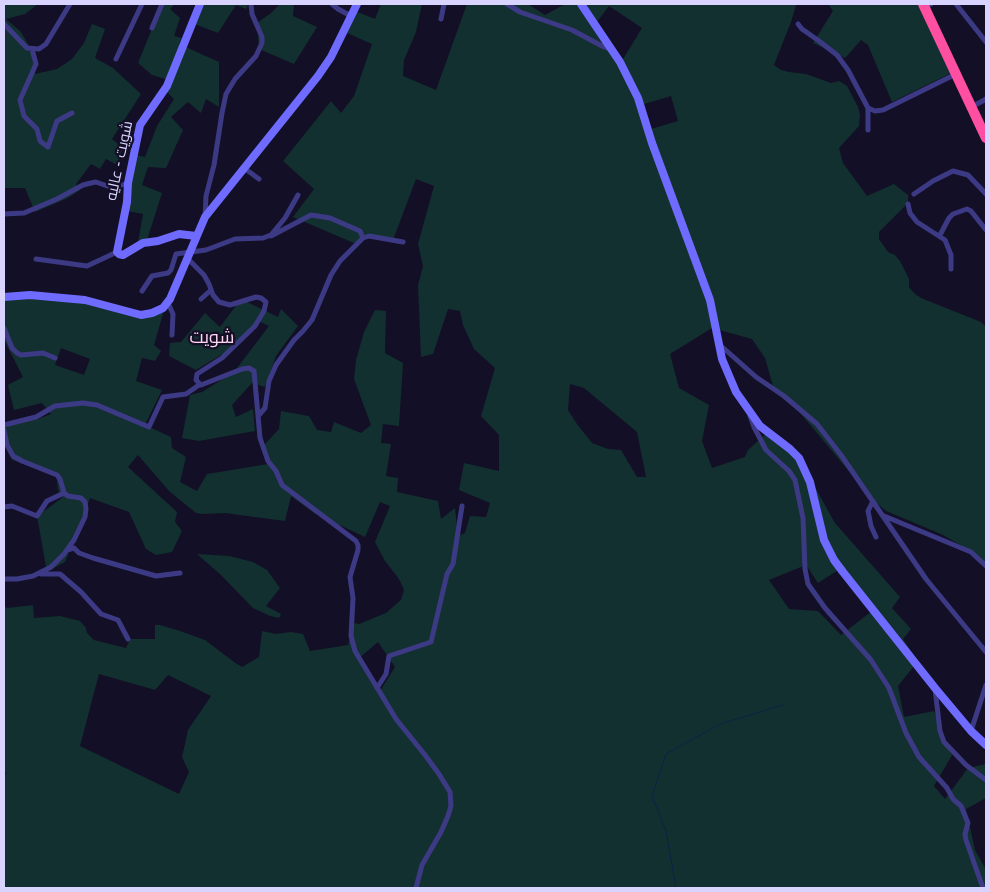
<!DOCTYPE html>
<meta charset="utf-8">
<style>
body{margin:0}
#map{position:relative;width:990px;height:892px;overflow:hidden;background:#130f26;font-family:Overpass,sans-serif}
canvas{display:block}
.frame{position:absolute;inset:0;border:5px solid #d9d4ff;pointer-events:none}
</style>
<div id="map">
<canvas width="990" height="892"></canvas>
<div class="frame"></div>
</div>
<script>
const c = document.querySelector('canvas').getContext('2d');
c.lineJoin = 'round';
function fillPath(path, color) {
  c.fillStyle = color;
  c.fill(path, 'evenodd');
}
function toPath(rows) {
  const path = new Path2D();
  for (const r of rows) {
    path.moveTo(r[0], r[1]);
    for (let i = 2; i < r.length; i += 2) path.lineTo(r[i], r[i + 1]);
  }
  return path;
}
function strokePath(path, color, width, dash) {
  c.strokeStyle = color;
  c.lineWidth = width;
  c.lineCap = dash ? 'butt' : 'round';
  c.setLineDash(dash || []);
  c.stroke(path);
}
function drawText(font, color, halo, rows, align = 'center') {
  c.font = font + ' Overpass,Cairo,sans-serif';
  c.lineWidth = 4.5;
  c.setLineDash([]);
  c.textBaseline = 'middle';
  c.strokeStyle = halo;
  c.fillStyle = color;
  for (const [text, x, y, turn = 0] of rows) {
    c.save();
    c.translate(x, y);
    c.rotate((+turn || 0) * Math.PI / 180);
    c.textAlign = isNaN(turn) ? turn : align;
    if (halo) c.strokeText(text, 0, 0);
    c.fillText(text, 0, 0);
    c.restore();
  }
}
const green = toPath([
 [4,4,38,4,25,14,6,19,21,32,28,44,31,51,35,74,57,69,72,59,84,43,92,24,105,29,95,58,113,68,141,94,112,139,123,148,117,165,106,159,100,169,91,164,76,184,80,190,68,198,35,212,25,188,4,188],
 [162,4,175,4,170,9,180,18,174,36,182,38,179,44,219,62,219,107,206,99,201,113,188,102,171,117,183,130,166,168,148,167,142,185,162,193,147,240,138,242,143,214,122,210,136,155,145,157,157,126,174,99,167,92,172,81,152,75,138,63],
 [199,4,249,4,246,9,236,5,218,33,192,23],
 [280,4,294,4,293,16,317,27,294,64,259,49,257,23,271,13],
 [381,4,422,4,416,32,404,60,403,76,436,90,467,4,528,4,545,15,565,4,806,4,796,5,791,22,774,65,781,70,789,72,806,74,831,83,839,81,847,86,858,107,860,115,859,126,839,148,843,163,867,196,894,184,908,195,908,203,879,232,879,239,888,252,895,255,900,261,909,279,909,287,914,293,921,298,981,322,986,327,986,565,971,551,941,534,886,511,873,500,796,408,775,393,765,358,752,339,712,328,670,354,679,388,709,405,702,441,712,468,745,457,748,450,770,430,801,462,835,523,900,597,892,608,911,629,903,639,918,661,898,686,904,717,934,711,952,755,934,786,945,799,968,768,986,764,986,798,966,809,975,850,986,870,986,888,4,888,4,775,6,774,4,769,4,606,7,608,33,605,34,618,60,616,80,621,86,628,87,633,94,640,126,648,130,639,155,639,155,625,160,625,180,631,205,640,234,662,242,667,259,657,262,631,276,634,291,632,303,634,310,651,348,645,354,623,359,624,386,613,401,600,404,590,399,579,385,561,375,542,390,506,380,502,365,537,314,513,291,496,285,521,225,513,202,514,196,513,169,491,138,455,128,467,177,512,175,522,182,531,172,552,156,555,146,549,129,512,90,498,65,562,47,572,37,516,62,498,58,490,56,474,12,460,4,427,38,419,51,414,42,403,14,410,8,385,23,377,4,340,4,298,14,296,97,300,142,314,165,307,154,345,161,351,155,361,142,358,136,381,162,390,145,425,171,437,172,448,186,457,180,482,197,491,207,474,268,464,264,445,279,429,281,411,309,416,317,430,331,432,334,422,361,433,371,425,354,379,356,360,364,332,375,310,386,311,385,353,403,363,399,426,383,424,381,443,391,444,386,476,398,478,397,492,438,501,441,519,455,508,458,536,465,533,470,516,486,517,490,503,459,490,464,463,499,471,499,435,481,416,495,368,474,349,463,325,460,311,448,309,433,354,421,357,418,285,423,266,418,244,434,186,416,179,393,240,374,236,354,243,293,217,314,189,283,161,331,101,341,113,354,96,372,44,347,33,355,11,375,19],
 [609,6,642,28,620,64,594,26],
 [671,96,678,121,651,129,641,105],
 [61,348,90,359,84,375,55,365],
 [570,384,584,388,637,432,646,477,637,477,621,450,608,449,592,443,577,424,568,410],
 [806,565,818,583,838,570,872,611,841,635,818,611,789,609,769,580],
 [378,642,395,667,380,691,358,659],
 [99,674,155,690,168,675,211,696,188,730,182,757,189,772,179,794,80,746],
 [828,4,920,4,953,72,892,102,868,45,861,40,845,58,813,43,833,11],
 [241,299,278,317,281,309,298,326,276,356,265,387,252,383,232,405,236,417,253,409,255,431,199,441,182,438,190,395,202,392,234,372,269,326,258,321,231,349,196,370,169,356,170,343,181,342,205,313,220,327],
 [197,554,229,556,253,562,267,570,280,588,266,606,281,614,279,618,270,616,253,608,221,575]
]);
const stream = toPath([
 [676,888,666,831,652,796,666,754,720,724,783,705]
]);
const street = toPath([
 [332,4,338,9,351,16],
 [507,4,520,12,572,30,602,46,612,50],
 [956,4,986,42],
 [929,5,931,4],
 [441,19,444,4],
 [4,24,27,48,39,49,46,44,70,4],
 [798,24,802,29,819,41,837,55,848,70,868,108,875,111,883,110,956,74],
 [152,28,162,4],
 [32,49,36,64,20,100,24,116,37,129,40,141,48,147,57,121,72,113],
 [116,59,142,4],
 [977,104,986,99],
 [868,108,868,130],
 [244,168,259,179],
 [914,194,933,181,953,171,968,175,986,194],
 [908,204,910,213,917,222,945,240,951,255,951,269],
 [4,214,24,213,57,199,83,185,91,183,96,182,113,188,128,183],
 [205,217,206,196,214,165,222,113,226,94,235,79,256,56,262,43,262,37,252,14,251,4],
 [940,235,949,218,953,214,967,209,971,211,986,230],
 [271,236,311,215,330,218,360,231,363,238],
 [187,258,204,275,209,284,213,295,219,302,230,305,256,297,261,298,266,302,264,311,255,326,222,358,197,374,196,380,201,385,242,369,249,368,254,371,260,438,268,461,276,471,282,485,356,541,358,545,358,550,350,577,353,598,351,636,355,651,396,719,425,755,439,774,450,792,451,806,448,816,441,832,422,865,416,888],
 [36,259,87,266,117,252],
 [142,291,152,276,168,273,171,270,176,254,206,250,235,239,263,238,271,235,285,218,298,195],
 [201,299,211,290],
 [168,303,173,314,172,335],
 [4,328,12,348,17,353,21,355,43,353,55,358],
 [720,345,756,377,784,396,817,424,841,455,926,579,986,652],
 [259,415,265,408,269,381,276,365,294,340,303,331,312,320,331,275,340,261,363,238,369,236,403,242],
 [750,416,754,427,766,450,789,471,795,480,803,518,805,569,808,584,825,608,871,660,889,688,906,733,919,757,947,788,953,799,961,806,968,823,965,834,966,840,983,888],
 [4,425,36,417,55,406,83,403,97,405,149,427,163,397,186,394,199,385],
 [4,430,7,445,13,456,22,461,57,475,60,479,64,493,68,496,81,498,85,502,86,509,85,517,74,540,64,554,51,567,33,576,17,579,4,579],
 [873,501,868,511,871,526,876,537],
 [4,507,12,506,37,516,47,501,64,493],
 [884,516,971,552,986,566],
 [67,550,74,548,79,553,93,558,156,576,180,573],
 [41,574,60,574,81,592,101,614,118,620,128,639],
 [377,688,386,674,389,656,431,642,447,574,453,564,462,506],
 [935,689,940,731,944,742,966,765,986,780],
 [971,731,986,685]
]);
const secondary = toPath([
 [581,4,620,62,638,98,652,143,710,300,722,359,736,392,760,426,790,449,799,458,810,482,824,540,834,560,843,572,935,688,971,731,986,745],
 [196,236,179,234,158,241,143,243,123,255,119,254,117,252,127,202,128,183,140,125,167,86,200,4],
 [4,297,30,295,85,300,141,315,152,313,163,308,170,299,205,217,318,76,331,57,357,4]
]);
const highway = toPath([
 [923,4,986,138]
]);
const streetNames = [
 ["شويت - عاليه",121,161,-78]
];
const quarterNames = [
 ["شويت",212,339]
];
fillPath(green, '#12302f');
strokePath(stream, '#0c2248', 1);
strokePath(street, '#3d3a85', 5);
strokePath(secondary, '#6f6bff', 8);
strokePath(highway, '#ff4fa3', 10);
drawText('15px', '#d9d4ff', '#130f26', streetNames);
drawText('18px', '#ffd6f0', '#130f26', quarterNames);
</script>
